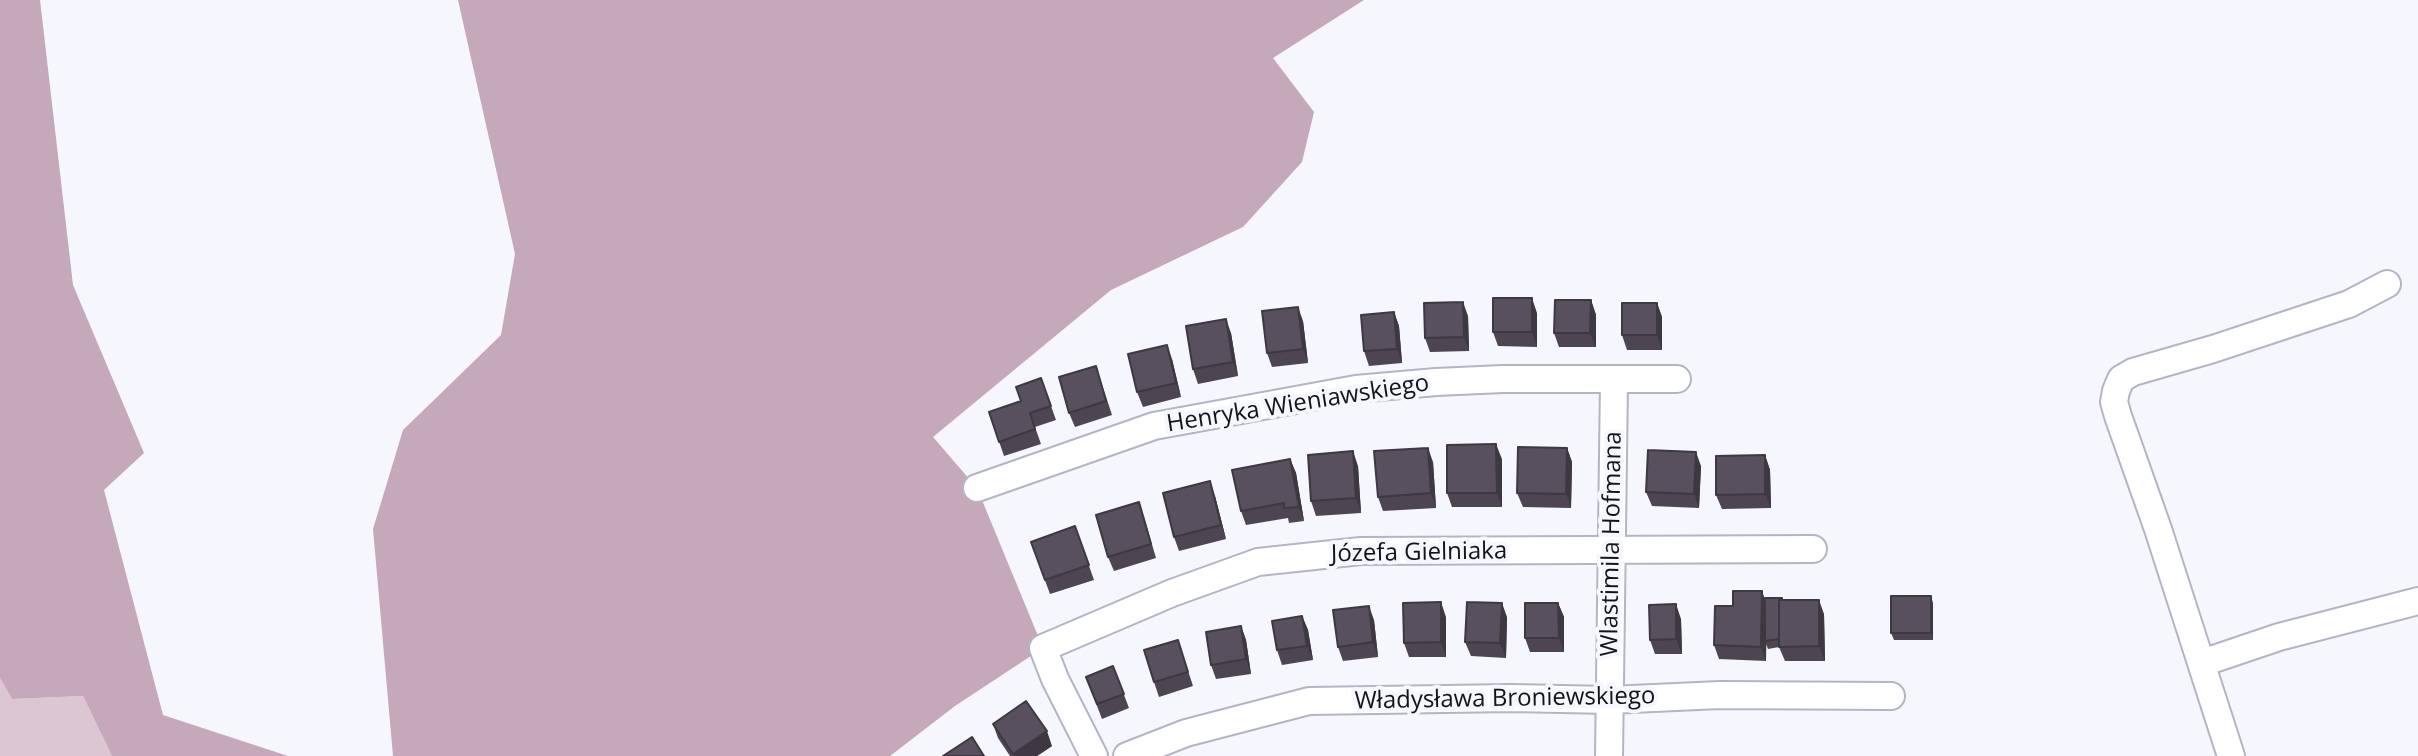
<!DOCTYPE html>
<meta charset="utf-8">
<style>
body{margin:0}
canvas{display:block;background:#f5f6fe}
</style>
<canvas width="2418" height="756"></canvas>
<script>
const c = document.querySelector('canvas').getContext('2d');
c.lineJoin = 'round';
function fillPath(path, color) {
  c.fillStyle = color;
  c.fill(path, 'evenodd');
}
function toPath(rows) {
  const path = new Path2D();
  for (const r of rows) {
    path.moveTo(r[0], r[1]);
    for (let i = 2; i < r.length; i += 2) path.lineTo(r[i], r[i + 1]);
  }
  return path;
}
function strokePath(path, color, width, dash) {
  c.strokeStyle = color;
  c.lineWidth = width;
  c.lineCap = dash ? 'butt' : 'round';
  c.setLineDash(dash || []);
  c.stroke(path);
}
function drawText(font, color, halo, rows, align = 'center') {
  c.font = font + ' "Open Sans",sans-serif';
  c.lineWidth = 8;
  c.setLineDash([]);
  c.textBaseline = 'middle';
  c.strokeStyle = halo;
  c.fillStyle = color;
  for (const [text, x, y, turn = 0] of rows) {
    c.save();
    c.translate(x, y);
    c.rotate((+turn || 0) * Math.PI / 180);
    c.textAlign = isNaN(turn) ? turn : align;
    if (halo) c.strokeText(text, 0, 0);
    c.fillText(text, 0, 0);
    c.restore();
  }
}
const green = toPath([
 [0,678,12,699,83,696,112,756,0,756]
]);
const forest = toPath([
 [0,0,40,0,73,285,144,453,104,490,163,715,288,756,112,756,83,696,12,699,0,678],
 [458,0,1364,0,1273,58,1314,112,1302,162,1243,227,1111,290,933,437,977,488,1043,648,955,706,890,756,393,756,373,529,403,430,501,335,515,254]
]);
const minor = toPath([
 [977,488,1154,426,1356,389,1436,382,1503,379,1677,379],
 [2202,663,2279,637,2418,601],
 [1094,756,1055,679,1043,648,1172,593,1258,562,1361,551,1813,549],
 [1127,756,1186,733,1309,701,1512,698,1610,700,1720,695,1891,696],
 [1609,756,1614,381],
 [2231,756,2158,529,2118,416,2114,402,2116,391,2121,379,2133,372,2213,349,2349,304,2387,284]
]);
const wall = toPath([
 [1591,300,1596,315,1596,347,1559,347,1554,333],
 [1657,303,1662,317,1662,350,1627,350,1622,335],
 [1394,312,1399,326,1402,363,1369,366,1364,351],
 [1537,313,1537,347,1498,346,1493,332],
 [1468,316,1469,351,1430,352,1425,338],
 [1303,321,1308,363,1272,367,1267,353],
 [1231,333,1238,376,1198,384,1193,369],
 [1172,359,1181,397,1143,407,1137,392],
 [1096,366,1112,415,1075,427,1069,413],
 [1041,378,1056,420,1035,427,1041,444,1004,456,989,412,1021,401],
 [1567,448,1572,462,1571,508,1523,507,1517,493],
 [1765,455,1770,470,1771,508,1722,509,1716,495],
 [1290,459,1296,473,1304,521,1289,523,1288,518,1246,525,1241,511],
 [1502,459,1502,507,1452,507,1447,493],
 [1433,462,1436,508,1383,511,1378,497],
 [1358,466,1361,513,1316,516,1311,501],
 [1701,466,1699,508,1652,506,1646,492],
 [1215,496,1226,539,1179,551,1174,537],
 [1144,517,1156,558,1114,571,1108,557],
 [1075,526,1094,580,1050,594,1031,542],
 [1762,591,1765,601,1782,600,1824,614,1825,661,1785,661,1779,647,1768,649,1766,644,1766,661,1719,659,1714,645,1733,606],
 [1931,596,1933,604,1933,640,1894,640,1891,633],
 [1558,603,1564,617,1564,652,1530,652,1525,638],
 [1302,616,1308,630,1313,660,1282,665,1277,650],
 [1446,617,1446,657,1409,657,1404,643],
 [1507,617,1506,658,1471,656,1465,642],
 [1681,619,1682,654,1655,654,1650,640],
 [1374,620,1378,657,1343,661,1338,647],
 [1241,626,1246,640,1251,674,1216,679,1211,665],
 [1178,640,1193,686,1159,697,1154,682],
 [1113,666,1129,708,1102,719,1086,677],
 [993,724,1052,746,1037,756,1010,756,998,738]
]);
const shadedWall = toPath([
 [1532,298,1537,313,1537,347,1532,332],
 [1591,300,1596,315,1596,347,1590,333],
 [1463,302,1468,316,1469,351,1464,337],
 [1657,303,1662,317,1662,350,1657,335],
 [1298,307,1303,321,1308,363,1303,349],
 [1394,312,1399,326,1402,363,1397,349],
 [1226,319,1231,333,1238,376,1233,362],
 [1167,345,1172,359,1181,397,1176,383],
 [1496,444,1502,459,1502,507,1497,493],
 [1428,448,1433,462,1436,508,1431,493],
 [1567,448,1572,462,1571,508,1566,494],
 [1353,451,1358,466,1361,513,1356,498],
 [1696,452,1701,466,1699,508,1694,494],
 [1765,455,1770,470,1771,508,1765,494],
 [1290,459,1296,473,1304,521,1299,507],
 [1210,481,1215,496,1226,539,1221,525],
 [1762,591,1767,606,1766,661,1761,647],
 [1931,596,1933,604,1933,640,1931,633],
 [1819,600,1824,614,1825,661,1819,646],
 [1441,602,1446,617,1446,657,1441,642],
 [1502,603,1507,617,1506,658,1500,643],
 [1558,603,1564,617,1564,652,1559,638],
 [1676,604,1681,619,1682,654,1676,639],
 [1369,606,1374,620,1378,657,1373,642],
 [1302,616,1308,630,1313,660,1307,646],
 [1241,626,1246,640,1251,674,1246,659],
 [1047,731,1052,746,1037,756,1014,756,1013,754]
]);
const building = toPath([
 [1493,298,1532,298,1532,332,1493,332,1493,298],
 [1555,300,1591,300,1590,333,1554,333,1555,300],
 [1463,302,1464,337,1425,338,1424,303,1463,302],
 [1622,303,1657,303,1657,335,1622,335,1622,303],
 [1298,307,1303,349,1267,353,1262,311,1298,307],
 [1394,312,1397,349,1364,351,1361,315,1394,312],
 [1226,319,1233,362,1193,369,1186,326,1226,319],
 [1167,345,1176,383,1137,392,1128,354,1167,345],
 [1096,366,1106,401,1069,413,1059,377,1096,366],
 [1041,378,1051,406,1030,413,1035,429,999,442,989,412,1021,401,1016,387,1041,378],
 [1496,444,1497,493,1447,493,1447,445,1496,444],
 [1518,447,1567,448,1566,494,1517,493,1518,447],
 [1428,448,1431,493,1378,497,1374,451,1428,448],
 [1648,450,1696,452,1694,494,1646,492,1648,450],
 [1353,451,1356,498,1311,501,1308,455,1353,451],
 [1765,455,1765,494,1716,495,1716,456,1765,455],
 [1290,459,1299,507,1284,508,1284,503,1241,511,1232,470,1290,459],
 [1210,481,1221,525,1174,537,1163,493,1210,481],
 [1139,502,1151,544,1108,557,1096,515,1139,502],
 [1075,526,1089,565,1045,580,1031,542,1075,526],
 [1733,591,1762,591,1761,647,1714,645,1715,606,1733,606,1733,591],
 [1891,596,1931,596,1931,633,1891,633,1891,596],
 [1765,598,1782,598,1782,600,1779,600,1779,639,1765,641,1765,598],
 [1779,600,1819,600,1819,646,1779,647,1779,600],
 [1441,602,1441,642,1404,643,1403,603,1441,602],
 [1467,602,1502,603,1500,643,1465,642,1467,602],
 [1525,603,1558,603,1559,638,1525,638,1525,603],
 [1676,604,1676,639,1650,640,1649,605,1676,604],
 [1369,606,1373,642,1338,647,1333,610,1369,606],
 [1302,616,1307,646,1277,650,1272,621,1302,616],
 [1241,626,1246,659,1211,665,1206,632,1241,626],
 [1178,640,1188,672,1154,682,1144,650,1178,640],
 [1113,666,1124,694,1097,704,1086,677,1113,666],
 [1026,701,1047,731,1013,754,993,724,1026,701],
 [972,737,984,756,943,756,972,737]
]);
const streetNames = [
 ["Henryka Wieniawskiego",1298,404,-9],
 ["Wlastimila Hofmana",1612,544,-89],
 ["Józefa Gielniaka",1419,553,-1],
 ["Władysława Broniewskiego",1505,699,-1]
];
fillPath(green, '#dbc6d2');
fillPath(forest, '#c5a8ba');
strokePath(minor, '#b3b5c7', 30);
strokePath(minor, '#fff', 26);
fillPath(wall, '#4d4552');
fillPath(shadedWall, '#3e3842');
fillPath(building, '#59505f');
strokePath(building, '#3e3842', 2);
drawText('24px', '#131319', '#f5f6fe', streetNames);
</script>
